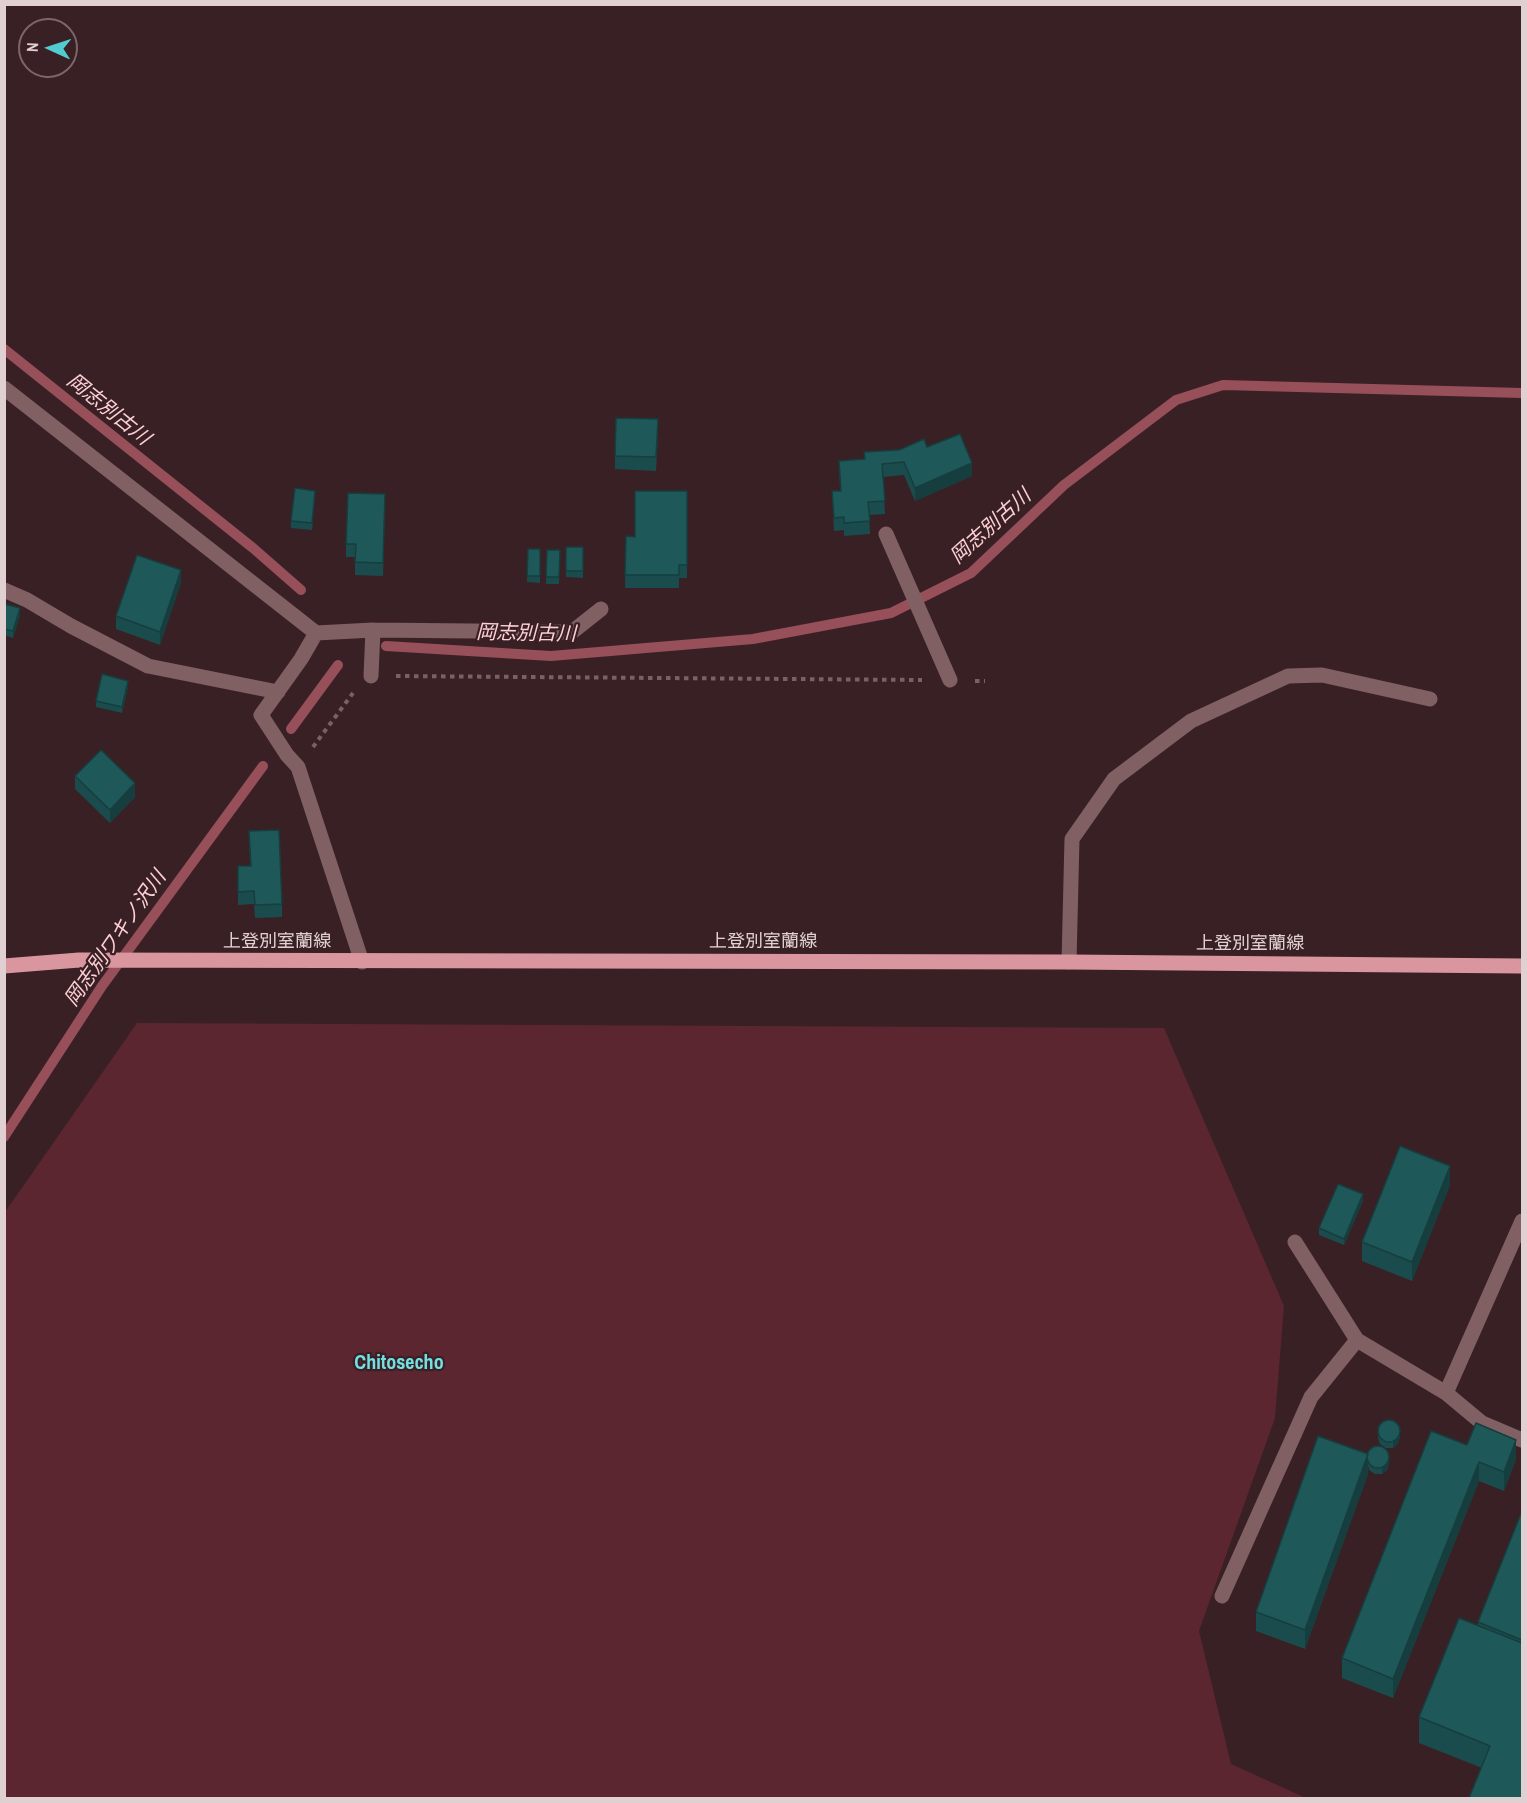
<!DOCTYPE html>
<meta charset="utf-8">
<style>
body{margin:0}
#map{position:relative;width:1527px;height:1803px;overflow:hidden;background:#392024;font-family:"Archivo Narrow",sans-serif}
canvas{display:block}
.frame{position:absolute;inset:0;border:6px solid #e1d0d2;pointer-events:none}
.north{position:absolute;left:18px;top:18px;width:60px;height:60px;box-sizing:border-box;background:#392024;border:2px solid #7c666a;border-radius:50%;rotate:273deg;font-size:16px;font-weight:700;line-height:24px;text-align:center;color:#e1d0d2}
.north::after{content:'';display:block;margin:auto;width:21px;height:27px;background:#52cdcf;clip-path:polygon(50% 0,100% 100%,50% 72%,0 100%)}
</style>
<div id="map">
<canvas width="1527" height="1803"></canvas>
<div class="frame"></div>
<div class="north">N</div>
</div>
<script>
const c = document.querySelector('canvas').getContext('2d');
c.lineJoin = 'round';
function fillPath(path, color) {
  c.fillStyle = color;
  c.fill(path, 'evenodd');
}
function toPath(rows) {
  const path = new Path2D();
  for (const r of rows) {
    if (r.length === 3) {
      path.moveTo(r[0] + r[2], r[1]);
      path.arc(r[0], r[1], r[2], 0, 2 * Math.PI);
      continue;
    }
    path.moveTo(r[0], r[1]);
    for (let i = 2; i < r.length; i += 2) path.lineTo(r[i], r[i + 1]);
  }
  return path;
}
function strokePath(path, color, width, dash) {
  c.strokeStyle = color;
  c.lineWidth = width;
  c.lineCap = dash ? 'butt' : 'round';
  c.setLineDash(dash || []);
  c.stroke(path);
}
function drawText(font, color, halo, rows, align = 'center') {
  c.font = font + ' "Archivo Narrow","Noto Sans JP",sans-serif';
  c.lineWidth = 4.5;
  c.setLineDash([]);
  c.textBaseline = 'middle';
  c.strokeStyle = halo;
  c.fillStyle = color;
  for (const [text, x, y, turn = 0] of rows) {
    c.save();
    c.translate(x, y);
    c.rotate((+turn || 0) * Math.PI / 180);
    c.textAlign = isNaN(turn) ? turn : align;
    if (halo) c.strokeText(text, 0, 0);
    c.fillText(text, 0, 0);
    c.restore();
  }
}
const green = toPath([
 [137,1023,1164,1028,1284,1306,1275,1418,1199,1631,1231,1764,1306,1798,5,1798,5,1212]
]);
const stream = toPath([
 [4,349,253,548,301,590],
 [386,646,551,656,753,639,891,613,971,573,1064,485,1176,400,1223,385,1522,393],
 [291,729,338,665],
 [4,1137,102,986,263,766]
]);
const path = toPath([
 [396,676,922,680],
 [975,681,985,681],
 [313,747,353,693]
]);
const minor = toPath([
 [4,388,316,633,301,659,261,715,287,755,298,767,362,962],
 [886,534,950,680],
 [4,590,27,600,71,626,148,666,278,692],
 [316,633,373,630,572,632,601,609],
 [371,676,373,630],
 [1069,962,1072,839,1114,779,1191,721,1288,676,1322,675,1430,699],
 [1295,1242,1357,1340],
 [1446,1393,1482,1423,1522,1440],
 [1222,1596,1311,1397,1357,1340,1446,1393,1522,1221]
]);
const major = toPath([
 [4,966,79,960,1069,962,1522,966]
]);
const wall = toPath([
 [658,433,656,471,615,469,615,456],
 [927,447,972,476,915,501,904,475,883,477,885,514,869,515,870,534,844,536,844,530,834,531,832,491,840,491,839,461,864,459,864,452],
 [687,491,687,578,679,578,679,588,625,588,626,536,635,537],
 [315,497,312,530,291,528,291,521],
 [385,507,383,576,355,575,355,557,346,557,346,544],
 [566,547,583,547,583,578,566,577],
 [528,549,540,549,540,583,527,582],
 [547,550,560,550,559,584,546,584],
 [181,583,160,645,116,629,116,616],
 [4,604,20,615,13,638,4,635],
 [128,687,122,713,96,707,96,701],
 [75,776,135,797,110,823,75,789],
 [249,831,282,904,282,917,255,918,254,904,238,905,238,866,250,866],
 [1450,1185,1412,1281,1362,1261,1362,1242],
 [1363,1201,1344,1245,1319,1235,1319,1228],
 [1378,1432,1400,1437,1398,1443,1393,1448,1386,1448,1380,1444,1378,1438],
 [1318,1436,1389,1463,1387,1470,1382,1474,1375,1474,1369,1470,1368,1466,1368,1474,1305,1649,1256,1631,1256,1612],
 [1467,1445,1516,1459,1504,1491,1479,1481,1393,1698,1342,1678,1342,1658],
 [1522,1511,1522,1798,1482,1768,1419,1743,1419,1717,1478,1625,1478,1622]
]);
const shadedWall = toPath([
 [972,463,972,476,915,501,915,488],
 [181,570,181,583,160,645,160,632],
 [20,608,20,615,13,638,13,631],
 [128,681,128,687,122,713,122,707],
 [135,783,135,797,110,823,110,810],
 [1450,1166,1450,1185,1412,1281,1412,1262],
 [1363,1194,1363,1201,1344,1245,1344,1239],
 [1400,1430,1400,1437,1398,1443,1393,1448,1393,1441],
 [1516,1440,1516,1459,1504,1491,1504,1472],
 [1368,1454,1368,1474,1305,1649,1305,1630],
 [1389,1456,1389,1463,1387,1470,1382,1474,1382,1467],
 [1479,1462,1479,1481,1393,1698,1393,1679]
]);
const building = toPath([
 [616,418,658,419,656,457,615,456,616,418],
 [960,434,972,463,915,488,904,462,882,464,885,501,868,502,870,521,844,523,844,517,834,518,832,491,841,491,839,461,865,459,864,452,899,450,924,439,927,447,960,434],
 [295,488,315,491,312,523,291,521,295,488],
 [635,491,687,491,687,565,679,565,679,575,625,575,626,536,635,537,635,491],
 [348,493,385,494,383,563,355,562,356,544,346,544,348,493],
 [566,547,583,547,583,571,566,571,566,547],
 [528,549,540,549,540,576,527,576,528,549],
 [547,550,560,550,559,577,546,577,547,550],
 [137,555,181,570,160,632,116,616,137,555],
 [4,604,20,608,13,631,4,629,4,604],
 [102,674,128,681,122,707,96,701,102,674],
 [101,750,135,783,110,810,75,776,101,750],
 [279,830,282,904,255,905,254,891,238,892,238,866,251,866,249,831,279,830],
 [1400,1146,1450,1166,1412,1262,1362,1242,1400,1146],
 [1338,1184,1363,1194,1344,1239,1319,1228,1338,1184],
 [1389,1431,11],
 [1476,1423,1516,1440,1504,1472,1479,1462,1393,1679,1342,1658,1431,1431,1467,1445,1476,1423],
 [1318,1436,1368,1454,1305,1630,1256,1612,1318,1436],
 [1378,1457,11],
 [1522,1511,1522,1640,1478,1622,1522,1511],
 [1459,1618,1522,1643,1522,1798,1469,1798,1490,1746,1419,1717,1459,1618]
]);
const streetNames = [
 ["上登別室蘭線",277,942],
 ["上登別室蘭線",763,942],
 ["上登別室蘭線",1250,944]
];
const waterNames = [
 ["岡志別古川",108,410,39],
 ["岡志別古川",991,527,-42],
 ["岡志別古川",526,634,1],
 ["岡志別ワキノ沢川",116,939,-55]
];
const neighbourhoodNames = [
 ["Chitosecho",399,1364]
];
fillPath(green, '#5b2630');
strokePath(stream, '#974f5a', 10);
strokePath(path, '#786265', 4, [4.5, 4.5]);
strokePath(minor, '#816064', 15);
strokePath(major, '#da969f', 15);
fillPath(wall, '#1b4c4d');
fillPath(shadedWall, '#163e3e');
fillPath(building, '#1f5859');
strokePath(building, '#163e3e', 1.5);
drawText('18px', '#e1d0d2', '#392024', streetNames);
drawText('italic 20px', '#fdd0d5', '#392024', waterNames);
drawText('bold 20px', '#73e0e2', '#392024', neighbourhoodNames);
</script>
